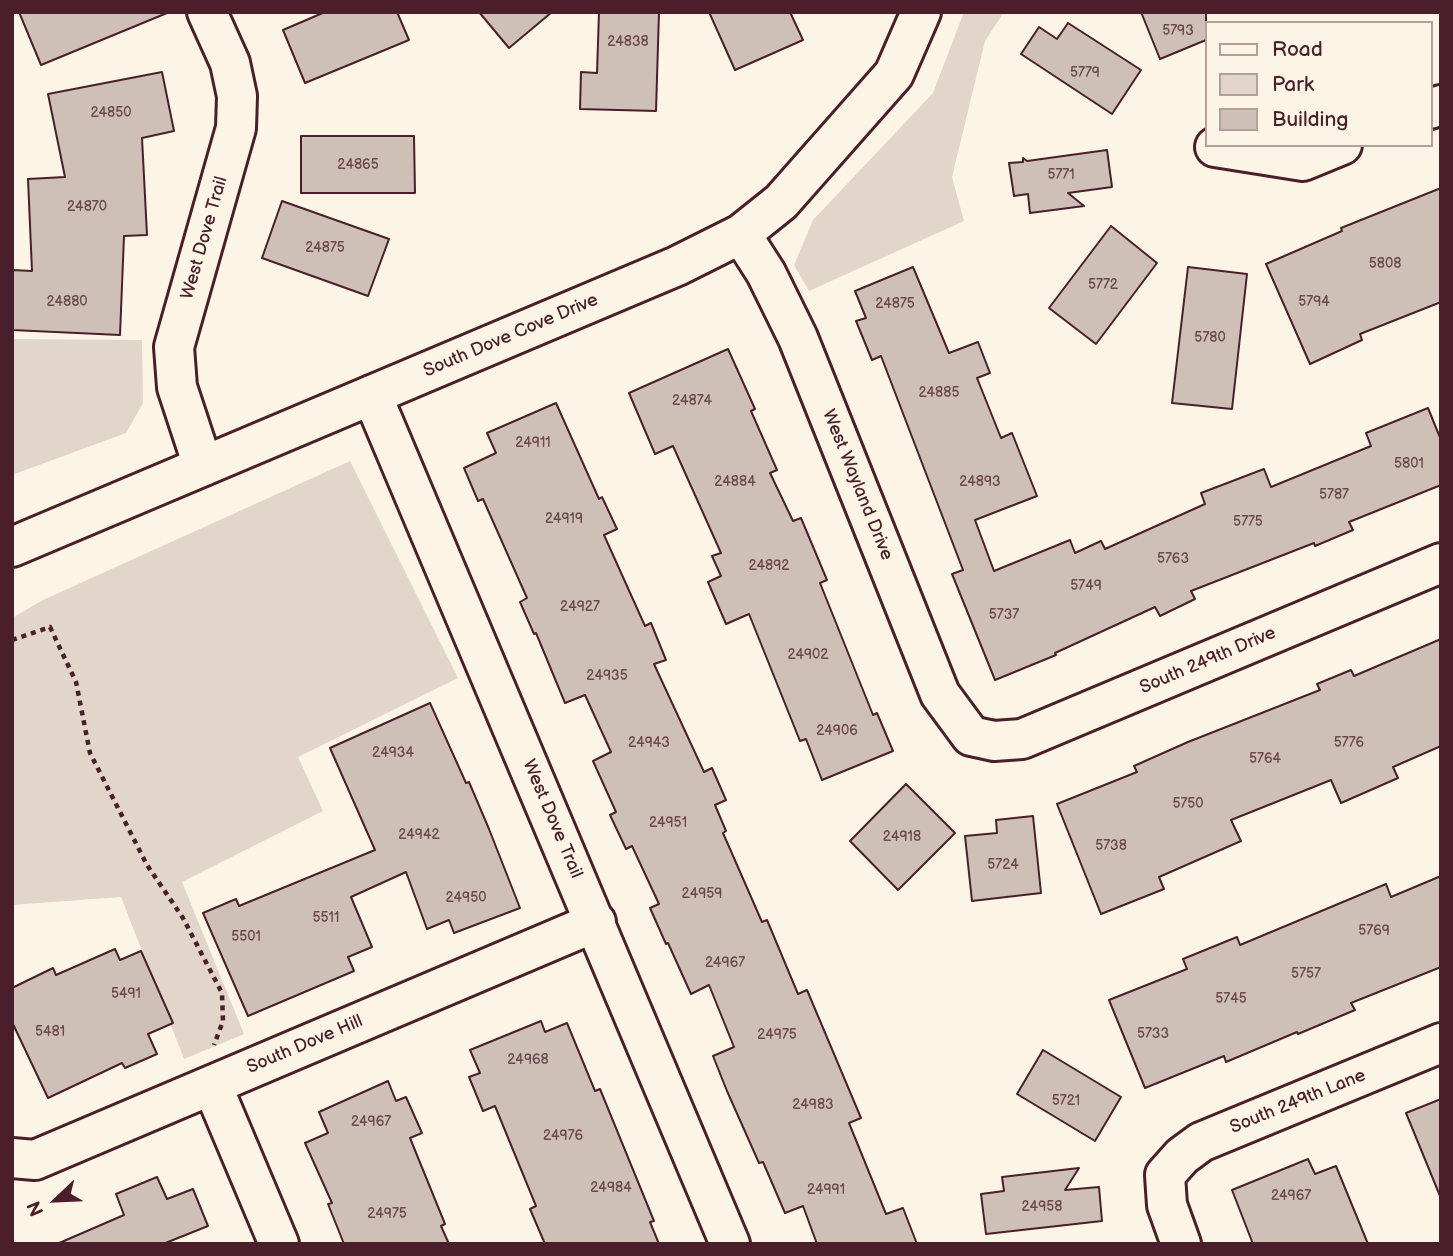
<!DOCTYPE html>
<style>
body{margin:0}
#map{position:relative;width:1453px;height:1256px;overflow:hidden;background:#fcf5e5;font-family:"Balsamiq Sans",sans-serif}
canvas{display:block}
.frame{position:absolute;inset:0;border:14px solid #4a1f2b;pointer-events:none}
.legend{position:absolute;left:1205px;top:21px;width:228px;height:126px;box-sizing:border-box;background:#fcf5e5;border:2px solid #b59f9b;margin:0;padding:9px 12px;list-style:none;font-size:21px;color:#4a1f2b}
.legend li{display:flex;align-items:center;gap:14px;height:35px}
.legend b{width:35px;border:2px solid #b59f9b}
.north{position:absolute;left:21px;top:1165px;width:70px;height:70px;-webkit-text-stroke:5px #fcf5e5;paint-order:stroke;rotate:247deg;font-size:19px;font-weight:700;line-height:28px;text-align:center;color:#4a1f2b}
.north::after{content:'';display:block;margin:auto;width:24px;height:32px;background:#4a1f2b;clip-path:polygon(50% 0,100% 100%,50% 72%,0 100%)}
</style>
<div id="map">
<canvas width="1453" height="1256"></canvas>
<div class="frame"></div>
<ul class="legend">
<li><b style="height:9px;background:#fcf5e5"></b>Road</li>
<li><b style="height:19px;background:#e2d5ca"></b>Park</li>
<li><b style="height:19px;background:#cfc0b7"></b>Building</li>
</ul>
<div class="north">N</div>
</div>
<script>
const c = document.querySelector('canvas').getContext('2d');
c.lineJoin = 'round';
function fillPath(path, color) {
  c.fillStyle = color;
  c.fill(path, 'evenodd');
}
function toPath(rows) {
  const path = new Path2D();
  for (const r of rows) {
    path.moveTo(r[0], r[1]);
    for (let i = 2; i < r.length; i += 2) path.lineTo(r[i], r[i + 1]);
  }
  return path;
}
function strokePath(path, color, width, dash) {
  c.strokeStyle = color;
  c.lineWidth = width;
  c.lineCap = dash ? 'butt' : 'round';
  c.setLineDash(dash || []);
  c.stroke(path);
}
function drawText(font, color, halo, rows, align = 'center') {
  c.font = font + ' "Balsamiq Sans",sans-serif';
  c.lineWidth = 7;
  c.setLineDash([]);
  c.textBaseline = 'middle';
  c.strokeStyle = halo;
  c.fillStyle = color;
  for (const [text, x, y, turn = 0] of rows) {
    c.save();
    c.translate(x, y);
    c.rotate((+turn || 0) * Math.PI / 180);
    c.textAlign = isNaN(turn) ? turn : align;
    if (halo) c.strokeText(text, 0, 0);
    c.fillText(text, 0, 0);
    c.restore();
  }
}
const green = toPath([
 [964,12,1004,12,985,41,952,177,964,221,809,291,794,265,813,220,933,93],
 [12,339,142,340,143,403,126,433,12,475],
 [350,461,458,678,298,757,323,811,182,882,244,1034,184,1059,121,897,12,905,12,618,43,600]
]);
const building = toPath([
 [19,12,167,12,167,13,41,65,19,12],
 [325,12,397,12,409,40,305,83,283,30,325,12],
 [479,12,552,12,509,48,479,12],
 [599,12,659,12,656,111,580,109,581,72,597,73,599,12],
 [709,12,790,12,803,40,735,70,709,12],
 [1141,12,1206,12,1206,40,1160,59,1141,12],
 [1068,23,1141,70,1112,114,1021,54,1039,27,1057,39,1068,23],
 [162,72,174,131,142,138,147,235,124,236,120,335,12,330,12,270,32,271,28,179,65,177,48,94,162,72],
 [301,136,414,136,415,193,301,193,301,136],
 [1107,150,1112,187,1068,193,1084,206,1030,213,1028,194,1014,196,1009,163,1023,162,1023,158,1027,161,1107,150],
 [1441,188,1441,302,1360,334,1362,340,1310,364,1266,264,1342,231,1341,228,1441,188],
 [282,201,389,239,368,296,262,258,282,201],
 [1111,226,1157,263,1096,344,1049,308,1111,226],
 [913,267,949,353,978,342,990,373,977,378,1001,438,1012,433,1037,496,975,520,994,571,1070,540,1075,553,1101,541,1105,549,1205,504,1201,493,1264,469,1271,487,1371,446,1366,433,1428,408,1441,440,1441,485,1349,522,1353,530,1315,546,1314,543,1191,591,1195,599,1160,616,1155,607,1055,653,1056,655,995,680,952,574,963,570,881,356,872,360,856,321,866,318,855,291,913,267],
 [1188,267,1247,274,1232,409,1172,403,1188,267],
 [728,349,755,409,751,411,777,470,770,473,793,521,801,518,827,580,820,583,873,715,877,713,893,751,822,780,806,739,800,741,749,614,726,624,708,582,721,576,712,556,721,553,673,446,655,454,629,393,728,349],
 [556,403,599,499,602,497,617,529,604,535,645,626,651,623,666,660,654,664,704,772,712,768,726,800,715,805,726,831,723,833,762,922,767,920,798,994,807,990,861,1118,849,1123,886,1214,903,1208,917,1244,817,1244,803,1206,785,1213,763,1162,759,1163,727,1091,713,1056,734,1047,709,985,691,994,668,943,666,944,650,908,659,904,632,846,626,849,610,815,616,812,593,761,611,752,585,695,565,703,536,633,534,634,520,602,527,598,483,499,478,501,464,468,496,453,487,433,556,403],
 [1441,639,1441,746,1393,767,1398,778,1341,803,1331,780,1231,820,1241,841,1159,877,1164,889,1101,914,1057,804,1137,772,1134,766,1188,742,1320,690,1317,684,1351,670,1354,676,1441,639],
 [430,703,466,783,469,782,489,829,520,908,454,933,449,920,427,929,406,872,351,897,372,947,348,957,354,971,248,1016,203,913,236,899,239,906,375,850,330,748,430,703],
 [906,784,955,833,898,890,850,841,906,784],
 [1033,816,1041,893,972,901,965,836,997,833,996,820,1033,816],
 [1441,876,1441,967,1351,1003,1355,1010,1298,1034,1297,1032,1226,1062,1224,1056,1145,1088,1109,1000,1187,969,1183,959,1237,937,1240,945,1386,884,1391,897,1441,876],
 [115,949,120,960,141,951,173,1023,148,1034,157,1054,125,1068,122,1063,48,1098,12,1022,12,988,53,968,56,975,115,949],
 [541,1021,545,1032,567,1023,595,1091,600,1089,654,1221,650,1222,659,1244,545,1244,530,1209,536,1206,495,1106,483,1111,469,1077,480,1073,470,1050,541,1021],
 [1043,1050,1121,1097,1095,1141,1017,1094,1043,1050],
 [388,1081,396,1101,406,1097,422,1133,410,1138,445,1224,441,1226,449,1244,344,1244,328,1204,332,1203,305,1143,328,1133,319,1112,388,1081],
 [1441,1099,1441,1196,1440,1196,1406,1113,1441,1099],
 [1308,1159,1315,1174,1336,1166,1368,1244,1253,1244,1232,1190,1308,1159],
 [1079,1168,1065,1190,1099,1187,1102,1221,986,1234,981,1194,1004,1191,1002,1177,1079,1168],
 [157,1177,167,1199,193,1189,208,1226,163,1244,57,1244,124,1215,116,1194,157,1177]
]);
const path = toPath([
 [12,640,50,627,76,682,90,753,147,865,183,918,222,993,223,1021,214,1045]
]);
const street = toPath([
 [1430,109,1441,105],
 [1215,147,1303,161,1342,145],
 [741,234,766,273,798,338,940,694,971,736,994,741,1022,739,1441,563],
 [372,395,730,1244],
 [203,466,177,387,174,347,236,128,237,96,230,63,207,12],
 [212,1085,279,1244],
 [12,1158,35,1160,596,922],
 [1181,1244,1167,1205,1165,1175,1182,1156,1201,1142,1441,1043]
]);
const secondary = toPath([
 [12,547,677,266,741,234,781,202,894,74,921,12]
]);
const numberNames = [
 ["5793",1178,31],
 ["24838",628,42],
 ["5779",1085,73],
 ["24850",111,113],
 ["24865",358,165],
 ["5771",1061,175],
 ["24870",87,207],
 ["24875",325,248],
 ["5808",1385,264],
 ["5772",1103,285],
 ["24880",67,302],
 ["5794",1314,302],
 ["24875",895,304],
 ["5780",1210,338],
 ["24885",939,393],
 ["24874",692,401],
 ["24911",533,443],
 ["5801",1409,464],
 ["24884",735,482],
 ["24893",980,482],
 ["5787",1334,495],
 ["24919",564,519],
 ["5775",1248,522],
 ["5763",1173,559],
 ["24892",769,566],
 ["5749",1086,586],
 ["24927",580,607],
 ["5737",1004,615],
 ["24902",808,655],
 ["24935",607,676],
 ["24906",837,731],
 ["24943",649,743],
 ["5776",1349,743],
 ["24934",393,753],
 ["5764",1265,759],
 ["5750",1188,804],
 ["24951",668,823],
 ["24942",419,835],
 ["24918",902,837],
 ["5738",1111,846],
 ["5724",1003,865],
 ["24959",702,894],
 ["24950",466,898],
 ["5511",326,918],
 ["5769",1374,931],
 ["5501",246,937],
 ["24967",725,963],
 ["5757",1306,974],
 ["5491",126,994],
 ["5745",1231,999],
 ["5481",50,1032],
 ["5733",1153,1034],
 ["24975",777,1035],
 ["24968",528,1060],
 ["5721",1066,1101],
 ["24983",813,1105],
 ["24967",371,1122],
 ["24976",563,1136],
 ["24984",611,1188],
 ["24991",826,1190],
 ["24967",1291,1196],
 ["24958",1042,1207],
 ["24975",387,1214]
];
const streetNames = [
 ["West Dove Trail",205,238,-74],
 ["South Dove Cove Drive",511,336,-23],
 ["West Wayland Drive",857,485,68],
 ["South 249th Drive",1208,661,-23],
 ["West Dove Trail",552,819,67],
 ["South Dove Hill",305,1045,-23],
 ["South 249th Lane",1298,1102,-22]
];
fillPath(green, '#e2d5ca');
fillPath(building, '#cfc0b7');
strokePath(building, '#4a1f2b', 2);
strokePath(street, '#4a1f2b', 44);
strokePath(secondary, '#4a1f2b', 44);
strokePath(path, '#4a1f2b', 4.5, [5, 5]);
strokePath(street, '#fcf5e5', 38);
strokePath(secondary, '#fcf5e5', 38);
drawText('14px', '#6b474e', null, numberNames);
drawText('18px', '#4a1f2b', '#fcf5e5', streetNames);
</script>
